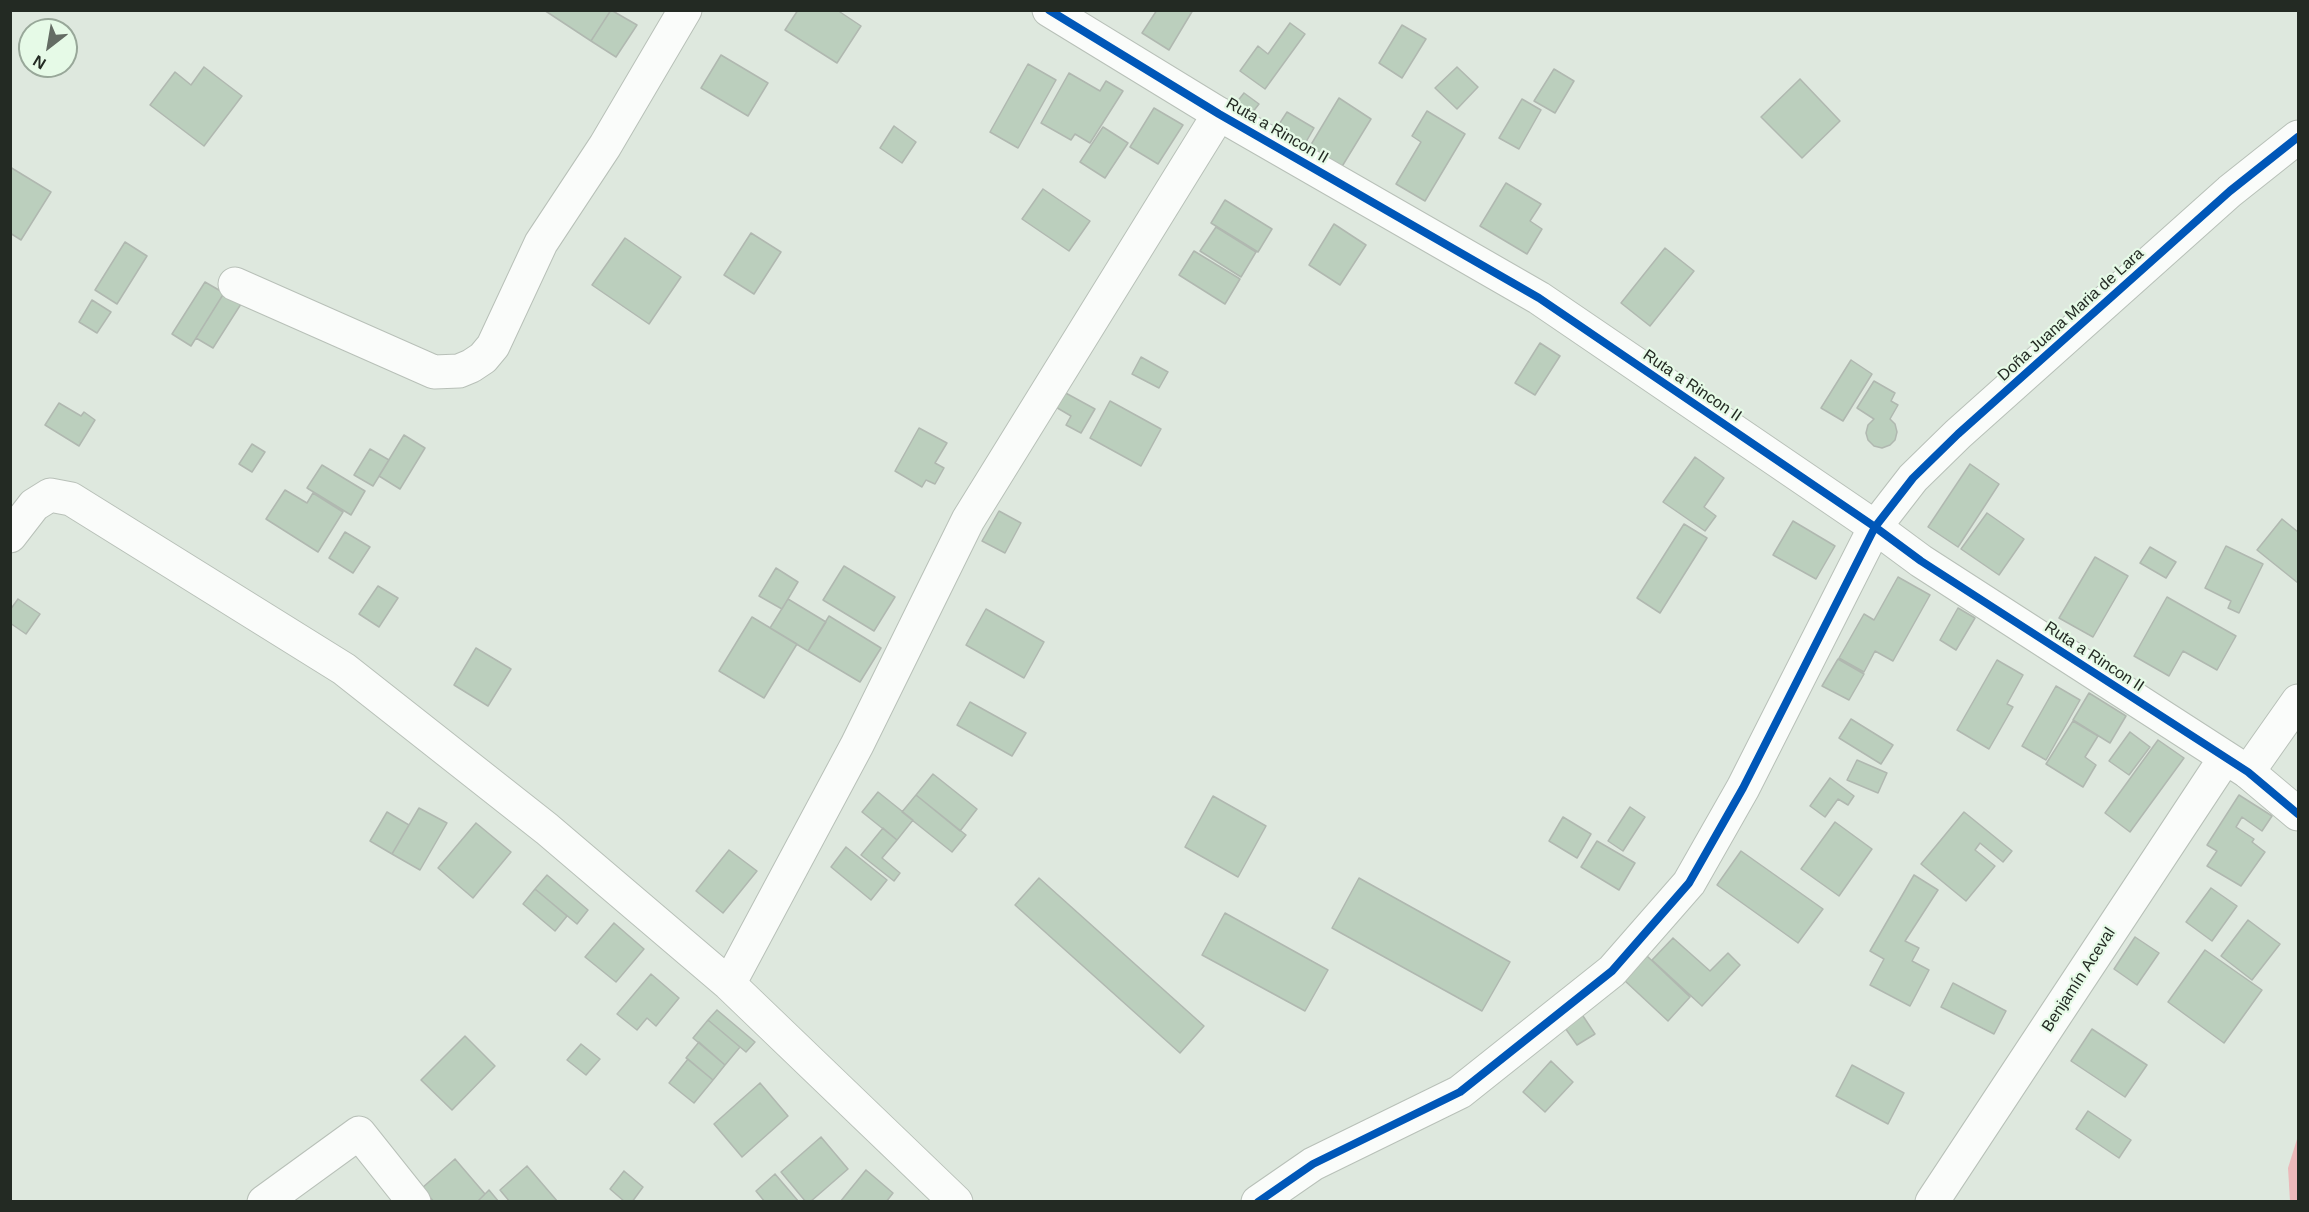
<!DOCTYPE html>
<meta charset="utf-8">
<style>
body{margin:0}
#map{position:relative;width:2309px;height:1212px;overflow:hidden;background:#dee8de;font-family:Arial,sans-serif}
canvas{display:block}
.frame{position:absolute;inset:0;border:12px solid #232a23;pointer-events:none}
.north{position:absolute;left:18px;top:18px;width:60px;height:60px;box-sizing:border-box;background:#e6fae7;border:2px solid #98a799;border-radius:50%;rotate:211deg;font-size:16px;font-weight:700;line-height:24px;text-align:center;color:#232a23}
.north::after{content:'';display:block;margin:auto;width:21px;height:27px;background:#646c64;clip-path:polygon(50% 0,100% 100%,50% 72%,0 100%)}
</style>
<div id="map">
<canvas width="2309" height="1212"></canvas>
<div class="frame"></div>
<div class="north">N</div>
</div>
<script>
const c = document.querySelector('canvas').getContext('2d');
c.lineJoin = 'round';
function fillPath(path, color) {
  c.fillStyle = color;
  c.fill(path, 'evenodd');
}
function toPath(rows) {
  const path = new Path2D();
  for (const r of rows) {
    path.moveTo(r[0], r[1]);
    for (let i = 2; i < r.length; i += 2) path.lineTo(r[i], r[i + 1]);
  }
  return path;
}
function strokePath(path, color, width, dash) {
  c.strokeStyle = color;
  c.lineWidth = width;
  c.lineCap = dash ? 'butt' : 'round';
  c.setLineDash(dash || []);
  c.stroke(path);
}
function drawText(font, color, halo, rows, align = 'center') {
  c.font = font + ' Arial,sans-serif';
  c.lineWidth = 4.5;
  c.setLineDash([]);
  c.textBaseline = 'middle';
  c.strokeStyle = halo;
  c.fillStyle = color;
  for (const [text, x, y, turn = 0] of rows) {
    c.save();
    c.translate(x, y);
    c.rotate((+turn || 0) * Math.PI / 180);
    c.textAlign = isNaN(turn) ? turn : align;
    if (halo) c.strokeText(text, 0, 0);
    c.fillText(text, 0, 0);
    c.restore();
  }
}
const forest = toPath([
 [2298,1136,2298,1201,2290,1201,2288,1168]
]);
const building = toPath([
 [544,10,611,10,591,41,544,10],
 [611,10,637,25,616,57,591,41,611,10],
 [798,10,837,10,861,26,837,63,785,30,798,10],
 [1157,10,1193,10,1169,50,1142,33,1157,10],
 [1290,23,1305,34,1265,89,1240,71,1258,46,1268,54,1290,23],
 [1402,25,1426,39,1402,78,1379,63,1402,25],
 [721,55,768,83,748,116,701,88,721,55],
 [1028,64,1056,80,1018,148,990,132,1028,64],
 [204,67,242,96,204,146,150,105,175,72,191,85,204,67],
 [1457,67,1478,87,1457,109,1435,88,1457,67],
 [1554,69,1574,81,1555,113,1534,101,1554,69],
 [1069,73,1100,91,1106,81,1123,91,1090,143,1075,134,1071,140,1041,123,1069,73],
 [1800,79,1840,121,1802,158,1761,117,1800,79],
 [1244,93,1259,104,1248,118,1233,107,1244,93],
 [1339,98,1371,119,1338,173,1306,153,1339,98],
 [1522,99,1541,110,1519,149,1499,138,1522,99],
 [1154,108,1183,125,1158,164,1130,147,1154,108],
 [1427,111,1465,134,1425,201,1396,184,1421,142,1412,136,1427,111],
 [1287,112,1314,128,1302,149,1274,132,1287,112],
 [894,126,916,142,902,163,880,148,894,126],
 [1103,127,1128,143,1105,178,1080,162,1103,127],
 [10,167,51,192,21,240,10,233,10,167],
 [1506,183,1541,204,1530,221,1542,229,1527,254,1480,226,1506,183],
 [1043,189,1090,221,1069,251,1022,219,1043,189],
 [1225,200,1272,229,1258,252,1211,223,1225,200],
 [1334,224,1366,245,1340,285,1309,265,1334,224],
 [1216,227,1256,252,1241,277,1200,251,1216,227],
 [751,233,781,252,754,294,724,275,751,233],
 [625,238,681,277,649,324,592,285,625,238],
 [125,242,147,256,117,304,95,290,125,242],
 [1665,248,1694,271,1650,326,1621,303,1665,248],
 [1194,251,1240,279,1225,304,1179,275,1194,251],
 [205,282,224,293,191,346,172,334,205,282],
 [224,293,241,304,213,348,196,338,224,293],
 [92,300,111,312,97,333,79,322,92,300],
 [1540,343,1560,356,1535,395,1515,383,1540,343],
 [1141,357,1168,372,1159,388,1132,374,1141,357],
 [1851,360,1872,374,1843,421,1821,408,1851,360],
 [1874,381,1895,393,1891,401,1898,405,1890,419,1895,424,1897,432,1895,440,1890,445,1882,448,1874,446,1868,440,1866,433,1868,425,1874,419,1857,408,1874,381],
 [1062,391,1095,409,1081,433,1066,425,1071,416,1054,406,1062,391],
 [1110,401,1161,429,1141,466,1090,438,1110,401],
 [59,403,81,416,84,412,95,420,79,446,45,425,59,403],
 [919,428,947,443,935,463,944,468,935,484,926,480,922,487,895,471,919,428],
 [404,435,425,448,400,489,379,476,404,435],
 [252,444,265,452,252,472,239,464,252,444],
 [370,449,389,460,373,486,354,475,370,449],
 [1695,457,1724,478,1704,507,1716,516,1705,531,1663,502,1695,457],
 [1970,464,1999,484,1958,547,1928,527,1970,464],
 [322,465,365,491,351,515,307,488,322,465],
 [285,490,307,503,313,493,343,512,318,552,266,519,285,490],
 [999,511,1021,523,1005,553,982,541,999,511],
 [1987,513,2024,539,1999,575,1961,549,1987,513],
 [2282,519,2298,532,2298,583,2257,550,2282,519],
 [1793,521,1835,546,1816,579,1773,555,1793,521],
 [1684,524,1707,538,1660,613,1637,598,1684,524],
 [345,532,370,547,353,573,329,558,345,532],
 [2226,546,2263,564,2239,613,2228,608,2231,601,2205,588,2226,546],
 [2150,547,2176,562,2166,578,2140,563,2150,547],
 [2095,557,2128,576,2093,637,2059,618,2095,557],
 [844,566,895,597,874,631,823,600,844,566],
 [776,568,798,582,782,609,759,596,776,568],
 [1898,577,1930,595,1893,661,1875,651,1864,672,1839,658,1864,614,1874,620,1898,577],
 [378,586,398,598,379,627,359,614,378,586],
 [2167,597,2236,636,2217,670,2183,651,2169,676,2134,656,2167,597],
 [18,599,40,614,26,634,10,623,10,610,18,599],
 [788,599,826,622,808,651,770,628,788,599],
 [1958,608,1975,618,1956,650,1940,640,1958,608],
 [986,609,1044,642,1024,678,966,645,986,609],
 [829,616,881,648,860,682,808,651,829,616],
 [752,617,797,644,764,698,719,671,752,617],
 [476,648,511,669,488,706,454,685,476,648],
 [1838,659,1864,674,1849,700,1822,686,1838,659],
 [1997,660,2023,675,2007,704,2013,707,1989,749,1957,730,1997,660],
 [2056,686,2080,700,2046,760,2022,746,2056,686],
 [2089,693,2126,716,2110,743,2073,720,2089,693],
 [970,702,1026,733,1012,756,957,725,970,702],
 [1851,719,1893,745,1881,764,1839,738,1851,719],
 [2073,721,2098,736,2085,757,2096,765,2083,787,2046,764,2073,721],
 [2130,732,2150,747,2129,775,2109,761,2130,732],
 [2158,740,2184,758,2130,832,2105,813,2158,740],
 [1857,760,1887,773,1878,793,1847,780,1857,760],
 [933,774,977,809,960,831,916,795,933,774],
 [1830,778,1854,796,1848,805,1838,799,1825,817,1810,806,1830,778],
 [878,792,913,820,897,840,862,812,878,792],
 [916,795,966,835,952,852,902,812,916,795],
 [2239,795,2272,816,2262,831,2242,817,2236,827,2254,839,2252,842,2265,852,2241,886,2207,866,2217,851,2207,845,2239,795],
 [1213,796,1266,826,1238,877,1185,847,1213,796],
 [1630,807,1645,817,1623,851,1608,841,1630,807],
 [419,808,447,823,420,870,392,854,419,808],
 [387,812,409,825,392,854,370,841,387,812],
 [1964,812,2012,851,2003,862,1980,843,1975,850,1995,866,1966,901,1921,864,1964,812],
 [1563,817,1591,834,1577,858,1549,841,1563,817],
 [1835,822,1872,849,1839,896,1801,869,1835,822],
 [476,823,511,852,473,898,438,868,476,823],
 [883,828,897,840,882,858,900,873,894,881,861,855,883,828],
 [1597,841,1635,863,1619,890,1581,867,1597,841],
 [846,847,887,880,871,900,831,867,846,847],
 [729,850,757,871,723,913,696,891,729,850],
 [1741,851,1823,909,1798,943,1717,885,1741,851],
 [547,875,588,910,577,924,535,889,547,875],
 [1914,875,1938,890,1905,941,1919,948,1912,961,1929,970,1910,1006,1870,985,1884,959,1870,951,1914,875],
 [1039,878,1204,1026,1180,1053,1015,905,1039,878],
 [1359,878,1510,962,1482,1011,1332,928,1359,878],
 [2211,888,2237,906,2212,941,2186,922,2211,888],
 [535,889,567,916,555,931,523,904,535,889],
 [1225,913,1328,970,1305,1011,1202,955,1225,913],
 [2248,920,2280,944,2252,980,2221,956,2248,920],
 [614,923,644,949,616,982,585,957,614,923],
 [2135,937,2159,953,2137,985,2114,969,2135,937],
 [1673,938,1710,971,1728,953,1740,965,1702,1006,1652,960,1673,938],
 [2205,950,2262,990,2224,1043,2168,1002,2205,950],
 [1647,956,1690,997,1668,1021,1624,980,1647,956],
 [651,974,679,998,656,1026,647,1018,637,1030,617,1014,651,974],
 [1953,983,2006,1011,1994,1034,1941,1007,1953,983],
 [717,1010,755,1042,746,1052,708,1020,717,1010],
 [1581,1013,1595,1034,1577,1045,1563,1025,1581,1013],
 [708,1020,740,1047,725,1065,693,1038,708,1020],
 [2092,1029,2147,1065,2125,1097,2071,1061,2092,1029],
 [465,1036,495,1066,452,1110,421,1080,465,1036],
 [699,1042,725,1065,713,1080,686,1058,699,1042],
 [581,1044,600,1059,586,1075,567,1060,581,1044],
 [688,1059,713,1080,694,1103,669,1083,688,1059],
 [1551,1061,1573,1082,1545,1112,1523,1092,1551,1061],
 [1852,1065,1904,1093,1888,1124,1836,1096,1852,1065],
 [760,1083,788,1116,742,1157,714,1124,760,1083],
 [2088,1111,2131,1140,2119,1158,2076,1129,2088,1111],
 [821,1137,848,1169,810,1202,806,1202,781,1172,821,1137],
 [455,1159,485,1194,477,1202,434,1202,422,1188,455,1159],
 [527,1166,558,1202,510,1202,500,1190,527,1166],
 [866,1170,893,1193,886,1202,840,1202,866,1170],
 [624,1171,643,1187,632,1202,625,1202,610,1189,624,1171],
 [775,1174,799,1202,765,1202,756,1191,775,1174],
 [489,1190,499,1202,477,1202,489,1190]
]);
const minor = toPath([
 [235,284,434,372,459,371,471,366,483,358,493,346,541,243,605,146,685,10],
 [10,536,34,505,50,495,71,499,344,669,547,829,729,984,956,1202],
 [2248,772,2298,701],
 [729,984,857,745,968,520,1219,114],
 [264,1202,359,1133,414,1202],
 [1258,1202,1313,1164,1460,1092,1612,971,1689,883,1743,788,1875,527,1913,478,1958,434,2230,191,2298,137]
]);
const tertiary = toPath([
 [1049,10,1219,114,1539,298,1875,527,1921,561,2248,772,2298,814],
 [1932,1202,2225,758]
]);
const cycleway = toPath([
 [1049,10,1219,114,1539,298,1875,527,1921,561,2248,772,2298,814],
 [1258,1202,1313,1164,1460,1092,1612,971,1689,883,1743,788,1875,527,1913,478,1958,434,2230,191,2298,137]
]);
const streetNames = [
 ["Ruta a Rincon II",1277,131,30],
 ["Doña Juana Maria de Lara",2071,315,-42],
 ["Ruta a Rincon II",1692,386,34],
 ["Ruta a Rincon II",2094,657,33],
 ["Benjamín Aceval",2079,980,-57]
];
fillPath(forest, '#ecb9ba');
fillPath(building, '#bbcfbd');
strokePath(building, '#b0b8b0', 1.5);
strokePath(minor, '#b8c0b8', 35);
strokePath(tertiary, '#b8c0b8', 35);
strokePath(minor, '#fafcfa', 33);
strokePath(tertiary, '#fafcfa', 33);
strokePath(cycleway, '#0057b8', 8);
drawText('16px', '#232a23', '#e6fae7', streetNames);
</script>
